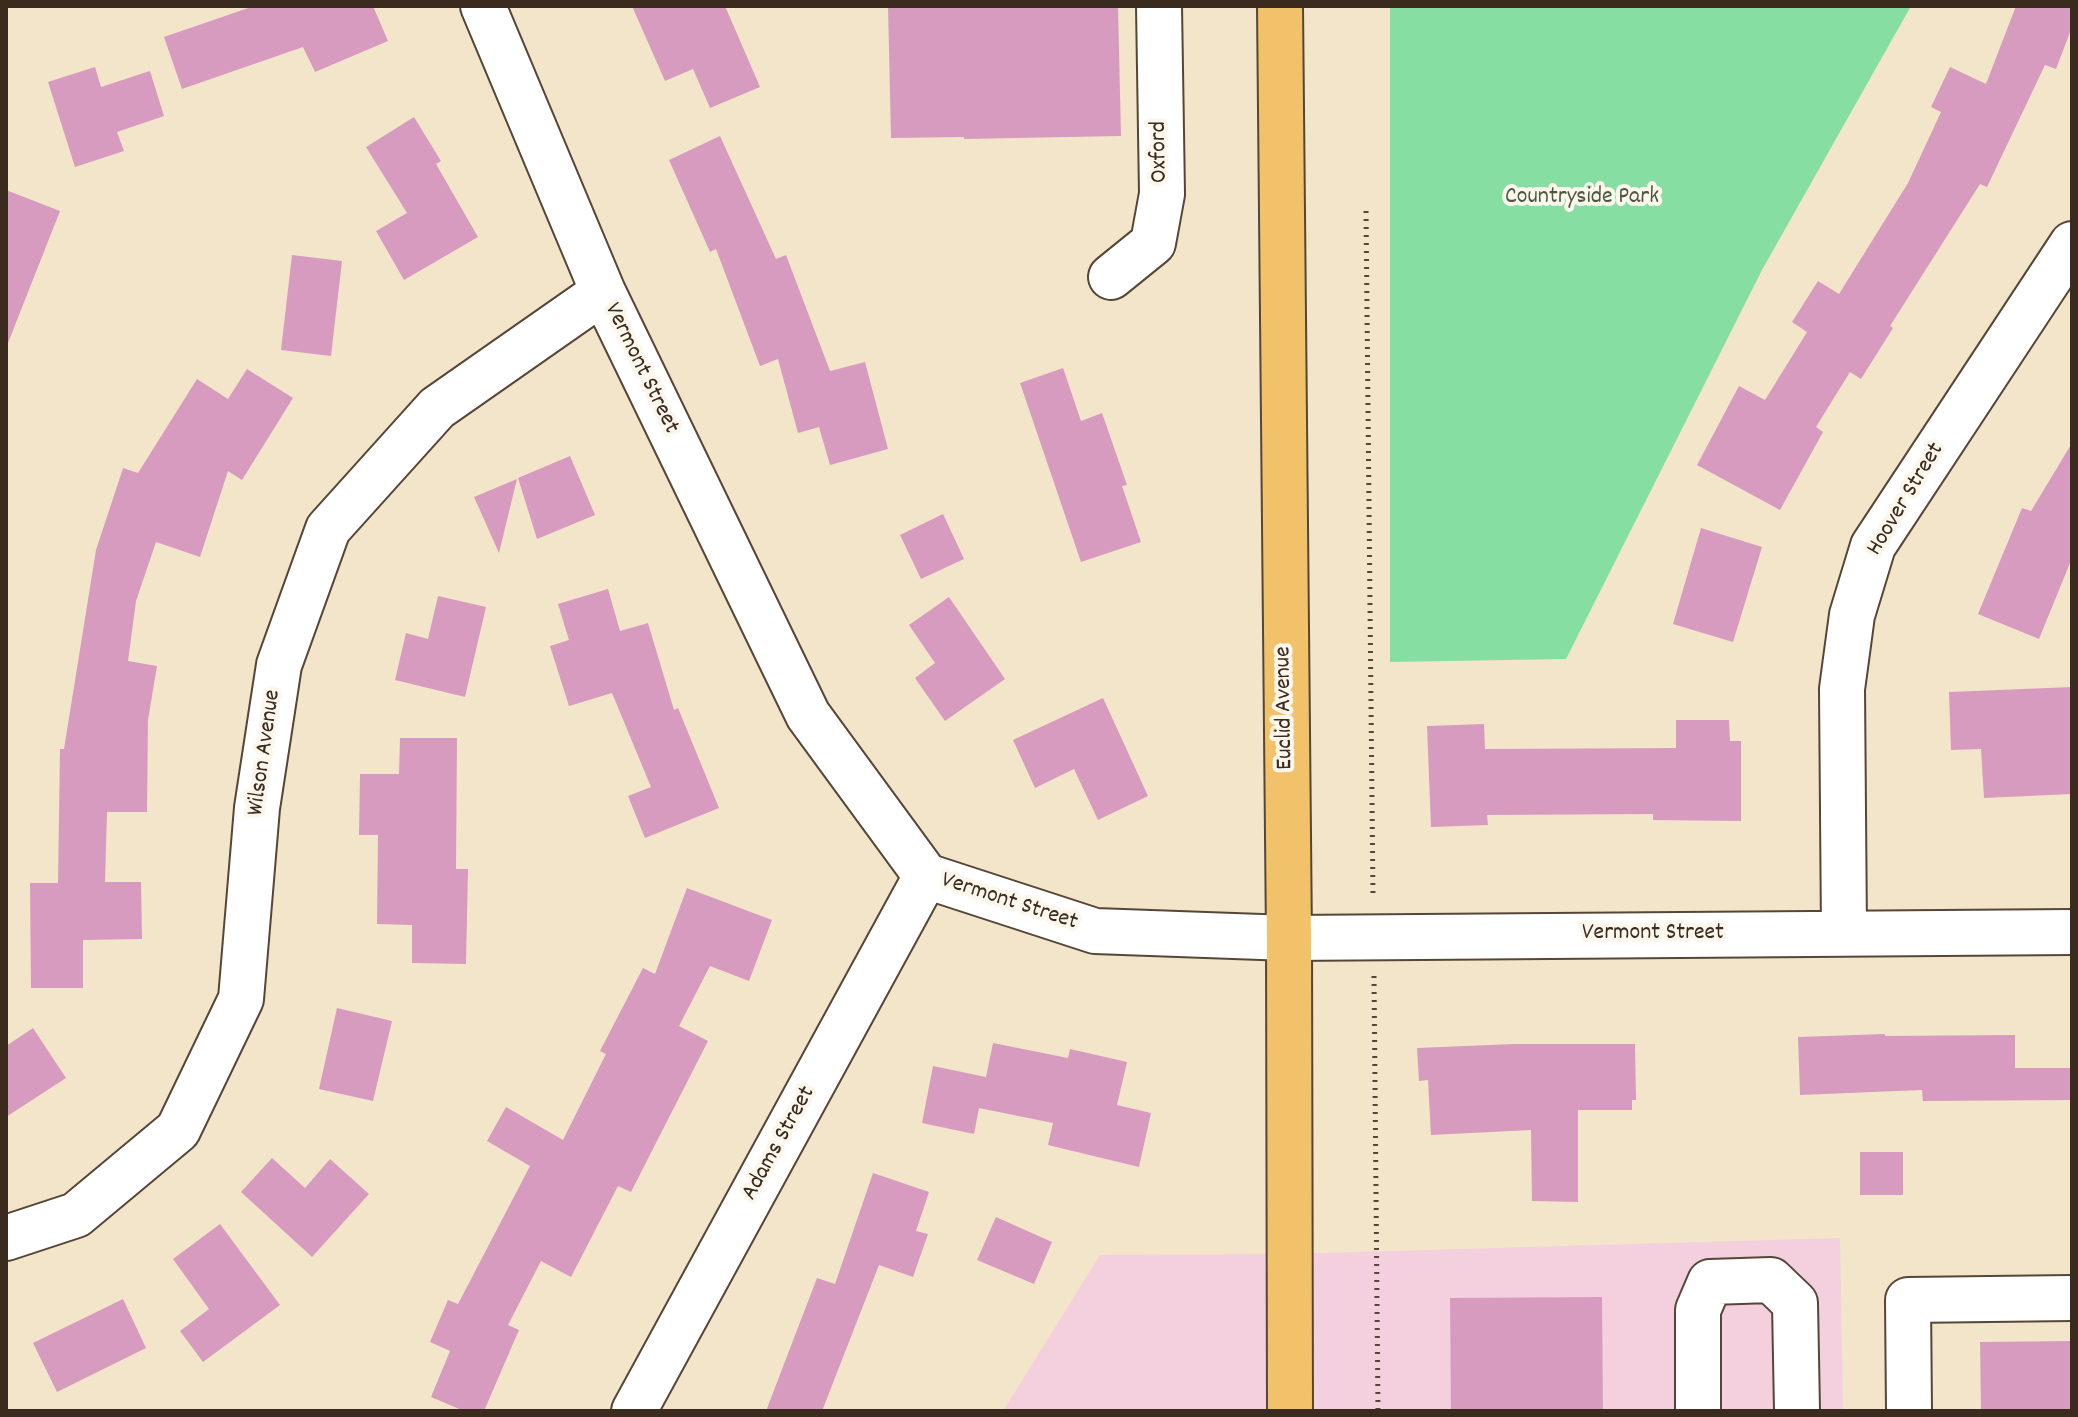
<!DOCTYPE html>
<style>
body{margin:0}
#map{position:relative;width:2078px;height:1417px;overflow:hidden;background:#f2e5ca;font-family:Dekko,sans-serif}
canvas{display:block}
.frame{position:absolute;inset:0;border:8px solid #3b2a1e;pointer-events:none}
</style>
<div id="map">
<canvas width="2078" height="1417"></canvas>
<div class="frame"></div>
</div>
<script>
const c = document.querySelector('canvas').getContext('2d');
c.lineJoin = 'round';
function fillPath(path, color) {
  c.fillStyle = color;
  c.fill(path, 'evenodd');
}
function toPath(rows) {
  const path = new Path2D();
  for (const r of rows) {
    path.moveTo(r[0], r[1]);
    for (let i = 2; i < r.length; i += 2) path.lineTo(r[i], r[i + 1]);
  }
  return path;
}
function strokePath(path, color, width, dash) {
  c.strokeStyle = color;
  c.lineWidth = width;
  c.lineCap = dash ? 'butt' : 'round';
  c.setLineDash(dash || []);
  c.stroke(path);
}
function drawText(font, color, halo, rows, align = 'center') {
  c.font = font + ' Dekko,sans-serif';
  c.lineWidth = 8;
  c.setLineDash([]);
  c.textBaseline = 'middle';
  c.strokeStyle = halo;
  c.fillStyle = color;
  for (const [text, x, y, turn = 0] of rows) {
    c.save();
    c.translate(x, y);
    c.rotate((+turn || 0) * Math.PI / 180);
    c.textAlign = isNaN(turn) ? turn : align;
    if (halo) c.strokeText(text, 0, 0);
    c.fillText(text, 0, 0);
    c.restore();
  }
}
const built = toPath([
 [1840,1238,1843,1411,1003,1411,1100,1255,1290,1254]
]);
const green = toPath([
 [1390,6,1911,6,1762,270,1566,659,1390,662]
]);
const building = toPath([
 [254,6,373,6,388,41,315,72,303,47,182,89,164,37],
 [632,6,725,6,760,87,710,108,693,69,665,81],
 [888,6,1118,6,1121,136,964,139,964,137,891,138],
 [2016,6,2072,6,2072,27,2056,69,2045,65,1987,187,1980,184,1890,326,1893,328,1861,379,1850,372,1816,427,1823,432,1780,510,1697,465,1739,386,1765,400,1807,332,1792,322,1818,281,1839,294,1908,183,1941,112,1931,107,1950,67,1986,84],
 [95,67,101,87,150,71,164,116,117,132,124,151,75,167,48,82],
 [414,117,441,161,436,164,478,237,404,280,376,231,407,213,366,147],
 [720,136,776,259,786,255,830,371,865,362,888,449,830,465,819,427,798,433,778,359,760,366,716,249,710,252,669,160],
 [6,190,60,211,8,343,6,343],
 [292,255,342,261,331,356,281,350],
 [1063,368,1081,421,1102,413,1127,485,1122,486,1141,542,1081,562,1020,383],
 [247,369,293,398,242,480,228,471,200,557,156,542,136,601,128,661,157,666,148,720,147,812,107,812,105,882,141,882,142,939,83,940,83,988,31,988,30,883,58,883,60,749,64,749,96,550,123,468,138,473,197,379,228,399],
 [2072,443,2072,558,2039,639,1978,614,2022,508,2031,511],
 [570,456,595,515,537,539,518,478],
 [517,479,499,553,474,497],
 [943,514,964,559,921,579,900,535],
 [1701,528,1762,547,1733,642,1673,624],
 [608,589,620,631,648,623,674,710,678,708,719,808,645,838,628,796,651,787,612,693,569,706,550,646,569,640,558,604],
 [438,596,486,607,465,697,395,680,406,633,428,639],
 [949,597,1005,679,945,721,915,678,935,663,909,625],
 [2072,687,2072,794,1984,798,1981,749,1951,750,1949,692],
 [1103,698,1148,796,1098,820,1074,769,1035,788,1013,740],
 [1676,720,1729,720,1730,741,1741,741,1741,821,1653,820,1653,814,1487,815,1488,825,1431,827,1427,726,1484,724,1485,749,1676,748],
 [400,738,457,738,456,869,468,869,466,964,412,963,412,925,377,924,378,835,359,835,360,774,399,774],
 [687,888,772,920,749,981,710,966,679,1026,708,1041,631,1192,618,1186,571,1277,541,1261,508,1325,519,1330,484,1411,464,1411,431,1397,450,1351,430,1342,448,1300,458,1304,530,1166,487,1141,506,1107,563,1140,606,1054,600,1051,643,968,655,974],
 [337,1008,392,1021,373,1101,319,1089],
 [33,1028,66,1078,6,1117,6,1046],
 [1885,1034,1885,1036,2015,1035,2015,1068,2072,1068,2072,1100,1923,1101,1922,1090,1800,1095,1798,1037],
 [993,1043,1068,1058,1070,1049,1127,1062,1117,1105,1151,1113,1139,1167,1048,1145,1053,1123,979,1108,974,1134,922,1123,933,1066,986,1077],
 [1514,1044,1635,1044,1636,1100,1632,1100,1632,1110,1578,1110,1578,1202,1532,1201,1531,1130,1431,1135,1428,1080,1419,1081,1417,1048],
 [1860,1152,1903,1152,1903,1195,1860,1195],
 [272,1158,305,1188,330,1159,369,1194,312,1257,241,1192],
 [873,1173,929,1192,916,1231,928,1234,913,1277,879,1265,822,1411,766,1411,817,1278,835,1284],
 [996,1217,1052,1242,1034,1284,977,1260],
 [220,1224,280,1305,203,1362,180,1331,209,1309,173,1259],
 [1602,1297,1603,1411,1451,1411,1450,1298],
 [123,1299,146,1348,57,1392,33,1343],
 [2072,1341,2072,1411,1981,1411,1980,1342]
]);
const path = toPath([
 [1366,211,1373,898],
 [1374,976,1378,1411]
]);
const minor = toPath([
 [483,6,603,292,808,715,926,876,1095,931,1289,938,2072,932],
 [1111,277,1153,243,1162,194,1159,6],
 [1844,933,1842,689,1852,615,1873,546,2072,244],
 [6,1238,76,1215,178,1130,241,999,257,808,279,665,328,529,437,408,603,292],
 [634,1411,926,876],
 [1698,1411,1698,1310,1710,1282,1771,1280,1795,1303,1797,1411],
 [1909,1411,1908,1300,2072,1298]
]);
const major = toPath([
 [1280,6,1289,938,1290,1411]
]);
const streetNames = [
 ["Oxford",1161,152,-91],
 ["Vermont Street",640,369,64],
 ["Hoover Street",1907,500,-59],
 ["Euclid Avenue",1286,708,-91],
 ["Wilson Avenue",266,753,-82],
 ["Vermont Street",1009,903,18],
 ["Vermont Street",1653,935],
 ["Adams Street",780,1144,-61]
];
const parkNames = [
 ["Countryside Park",1582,199]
];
fillPath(built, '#f4cfde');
fillPath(green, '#86dea2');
fillPath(building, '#d89bc0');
strokePath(minor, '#564638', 48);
strokePath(major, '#564638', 48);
strokePath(path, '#564638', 5, [2, 6]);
strokePath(minor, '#fff', 44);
strokePath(major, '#f2c26a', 44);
drawText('24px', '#3b2a1e', '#fbf7ec', streetNames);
drawText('24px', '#4e573f', '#fbf7ec', parkNames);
</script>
